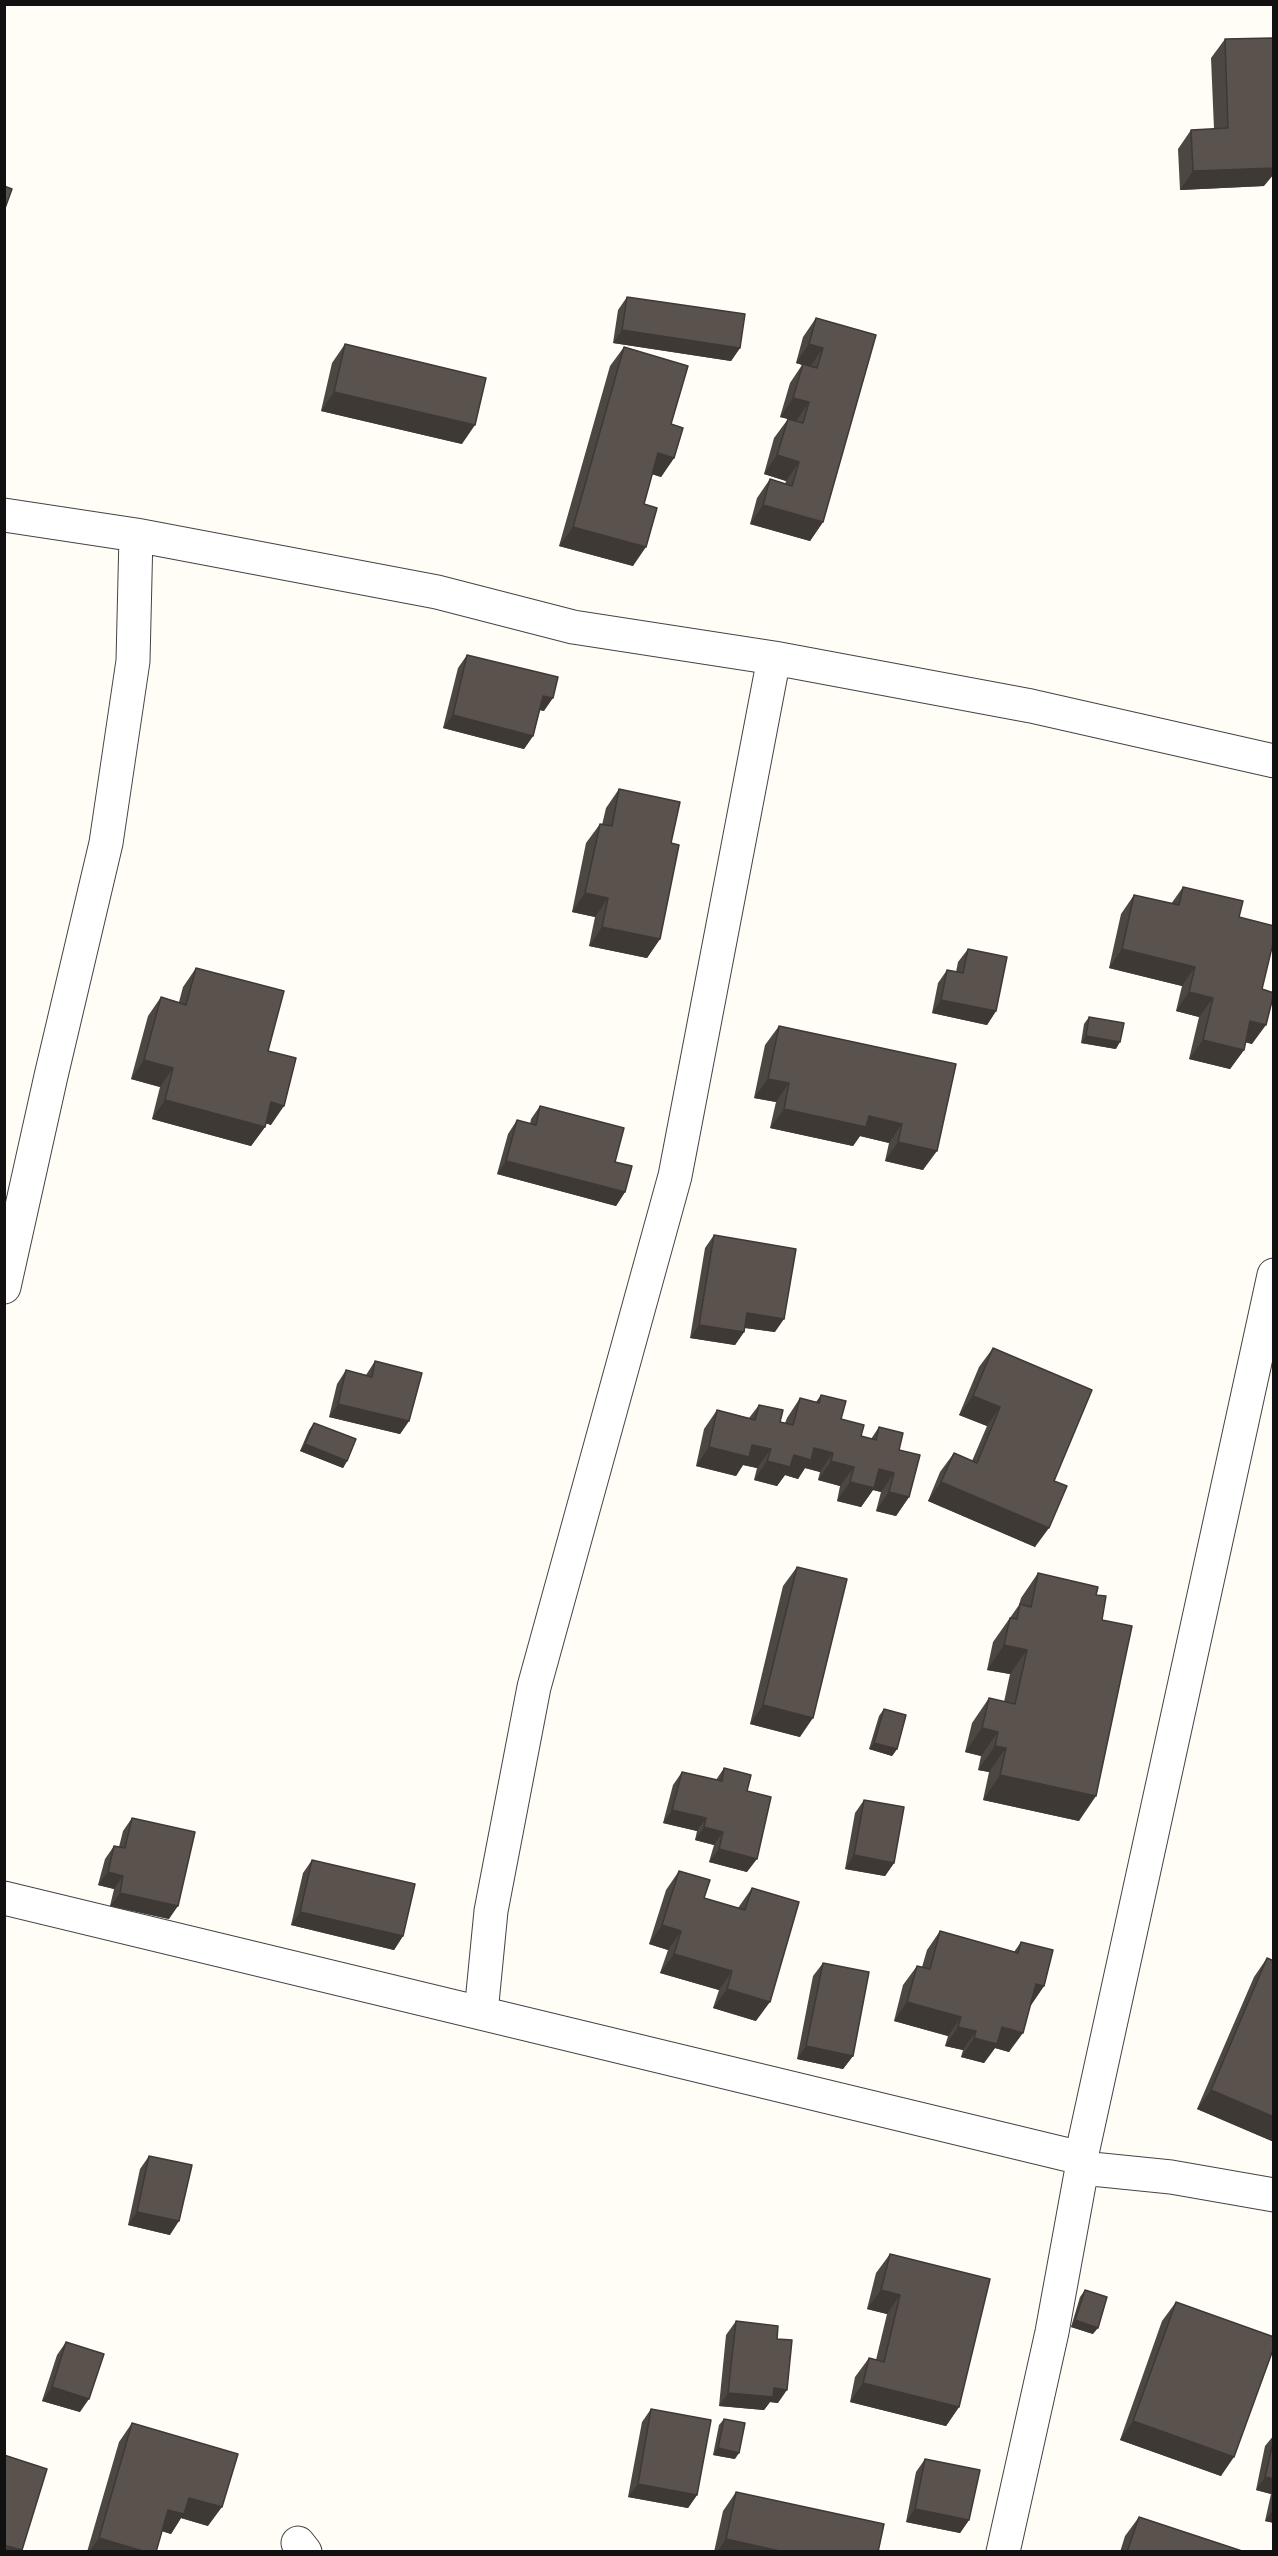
<!DOCTYPE html>
<style>
body{margin:0}
#map{position:relative;width:1278px;height:2556px;overflow:hidden;background:#fffdf5;font-family:Literata,serif}
canvas{display:block}
.frame{position:absolute;inset:0;border:6px solid #111;pointer-events:none}
</style>
<div id="map">
<canvas width="1278" height="2556"></canvas>
<div class="frame"></div>
</div>
<script>
const c = document.querySelector('canvas').getContext('2d');
c.lineJoin = 'round';
function toPath(rows) {
  const path = new Path2D();
  for (const r of rows) {
    path.moveTo(r[0], r[1]);
    for (let i = 2; i < r.length; i += 2) path.lineTo(r[i], r[i + 1]);
  }
  return path;
}
function strokePath(path, color, width, dash) {
  c.strokeStyle = color;
  c.lineWidth = width;
  c.lineCap = dash ? 'butt' : 'round';
  c.setLineDash(dash || []);
  c.stroke(path);
}
function fillPath(path, color) {
  c.fillStyle = color;
  c.fill(path, 'evenodd');
}
const minor = toPath([
 [4,515,136,535,437,592,573,627,774,658,1031,706,1274,761],
 [4,1287,51,1076,106,843,133,661,136,535],
 [4,1898,1081,2158],
 [481,2013,491,1911,534,1687,675,1176,774,658],
 [1082,2168,1171,2177,1274,2195],
 [298,2543,305,2552],
 [1003,2552,1052,2332,1082,2168,1081,2158,1274,1275]
]);
const wall = toPath([
 [1225,39,1264,186,1180,190,1178,149,1191,130,1214,129,1211,58],
 [627,297,740,348,731,361,613,343,618,310],
 [816,318,876,335,823,522,810,541,750,524,757,498,770,479,785,484,786,481,764,474,774,438,788,419,780,417,790,383,802,365,796,363,803,337],
 [345,344,462,444,321,411,332,363],
 [624,347,674,458,661,477,652,474,644,504,633,566,559,546,610,366],
 [467,655,544,711,540,710,533,736,524,749,443,728,458,668],
 [619,789,671,843,660,939,647,958,589,946,595,917,572,912,586,843,600,824,602,825,606,808],
 [1183,887,1239,917,1262,989,1252,1044,1245,1042,1244,1050,1230,1069,1189,1059,1199,1017,1176,1011,1182,986,1109,968,1121,914,1134,895,1171,904],
 [968,949,996,1011,987,1025,932,1013,938,983,947,970,956,972,958,962],
 [196,968,268,1051,271,1125,266,1123,265,1127,251,1146,152,1119,160,1087,131,1079,148,1016,161,997,179,1002,183,987],
 [1089,1017,1116,1049,1081,1043,1084,1024],
 [779,1026,956,1064,923,1170,885,1161,889,1143,860,1136,853,1146,770,1128,776,1102,754,1098,765,1045],
 [540,1106,615,1162,625,1192,616,1206,497,1174,508,1134,517,1120,530,1124,531,1119],
 [714,1235,775,1332,745,1328,744,1332,735,1345,690,1338,705,1248],
 [993,1348,1054,1481,1035,1547,928,1501,940,1472,954,1453,972,1461,987,1426,959,1415,979,1367],
 [375,1361,409,1421,400,1434,329,1417,337,1384,346,1370,366,1375],
 [821,1395,841,1419,861,1436,871,1439,879,1427,899,1450,909,1497,896,1516,876,1511,881,1492,873,1490,861,1507,837,1501,840,1486,818,1480,820,1472,805,1468,798,1479,785,1475,777,1486,754,1480,757,1468,743,1465,736,1476,696,1466,704,1429,717,1410,749,1418,759,1405,780,1422,785,1423,787,1418,800,1398,816,1402],
 [314,1423,347,1461,343,1468,300,1451,309,1430],
 [797,1567,800,1737,750,1724,783,1586],
 [1038,1573,1096,1595,1102,1620,1079,1821,983,1800,989,1772,978,1770,981,1756,965,1752,972,1723,989,1698,1004,1702,1010,1674,987,1670,993,1642,1019,1605,1021,1598],
 [884,1709,897,1749,892,1756,869,1749,879,1716],
 [724,1768,747,1791,747,1872,709,1862,714,1845,695,1840,697,1831,663,1823,673,1785,682,1772,716,1780],
 [864,1800,894,1863,885,1876,845,1869,855,1813],
 [132,1818,169,1919,110,1906,114,1889,98,1885,105,1859,114,1846,119,1847,123,1831],
 [312,1860,403,1936,394,1950,291,1925,303,1873],
 [679,1871,704,1898,738,1908,752,1888,756,2021,713,2008,719,1990,660,1973,668,1950,649,1944,666,1890],
 [940,1931,1014,1952,1021,1942,1044,1986,1031,2005,1030,2005,1009,2052,995,2048,984,2063,961,2057,963,2050,945,2046,948,2036,894,2021,903,1985,917,1966,922,1967,927,1950],
 [1267,1958,1274,2142,1197,2109,1254,1977],
 [823,1963,853,2056,843,2069,797,2059,813,1976],
 [149,2156,170,2235,128,2225,140,2169],
 [890,2254,959,2407,946,2426,850,2402,855,2377,869,2358,876,2360,887,2314,867,2309,876,2273],
 [1085,2290,1093,2334,1071,2327,1080,2297],
 [1176,2302,1274,2337,1274,2354,1271,2354,1221,2476,1120,2440,1162,2321],
 [736,2321,777,2339,778,2403,770,2402,764,2410,719,2406,726,2335],
 [66,2342,80,2412,42,2401,57,2355],
 [651,2409,697,2495,688,2508,628,2497,642,2422],
 [724,2419,735,2459,713,2455,719,2425],
 [132,2423,208,2526,181,2518,171,2534,162,2531,156,2552,87,2552,119,2442],
 [1274,2435,1274,2523,1265,2521,1271,2494,1256,2490,1265,2446],
 [925,2459,969,2520,960,2533,906,2522,916,2472],
 [736,2492,878,2552,714,2552,723,2511],
 [1139,2517,1242,2551,1120,2552,1125,2536]
]);
const shadedWall = toPath([
 [1274,168,1274,174,1264,186,1180,190,1193,171],
 [622,330,740,348,731,361,613,343],
 [809,344,823,348,810,367,796,363],
 [334,392,475,425,462,444,321,411],
 [793,398,809,402,796,421,780,417],
 [658,453,674,458,661,477,645,472],
 [777,455,799,462,786,481,764,474],
 [763,505,823,522,810,541,750,524],
 [573,527,646,547,633,566,559,546],
 [543,696,553,698,544,711,534,709],
 [453,715,533,736,524,749,443,728],
 [585,893,608,898,595,917,572,912],
 [602,927,660,939,647,958,589,946],
 [1122,949,1195,967,1182,986,1109,968],
 [1189,992,1213,998,1199,1017,1176,1011],
 [941,1000,996,1011,987,1025,932,1013],
 [1250,1021,1266,1025,1252,1044,1237,1040],
 [1086,1036,1120,1042,1116,1049,1081,1043],
 [1203,1040,1244,1050,1230,1069,1189,1059],
 [144,1060,173,1068,160,1087,131,1079],
 [768,1079,789,1083,776,1102,754,1098],
 [165,1100,265,1127,251,1146,152,1119],
 [271,1102,284,1106,271,1125,258,1121],
 [784,1109,869,1116,902,1124,889,1143,860,1136,853,1146,770,1128],
 [898,1142,937,1151,923,1170,885,1161],
 [506,1161,625,1192,616,1206,497,1174],
 [747,1313,784,1319,775,1332,738,1327],
 [699,1325,744,1332,735,1345,690,1338],
 [973,1396,1000,1407,987,1426,959,1415],
 [338,1404,409,1421,400,1434,329,1417],
 [305,1444,347,1461,343,1468,300,1451],
 [752,1445,771,1449,757,1468,743,1465,736,1476,696,1466,709,1447],
 [814,1448,833,1453,820,1472,805,1468,798,1479,785,1475,777,1486,754,1480,767,1461,794,1455],
 [831,1461,854,1467,840,1486,818,1480],
 [879,1469,894,1473,881,1492,873,1490,861,1507,837,1501,850,1482],
 [941,1482,1049,1528,1035,1547,928,1501],
 [889,1492,909,1497,896,1516,876,1511],
 [1004,1645,1027,1650,1010,1674,987,1670],
 [763,1705,813,1718,800,1737,750,1724],
 [982,1728,998,1732,981,1756,965,1752],
 [874,1743,897,1749,892,1756,869,1749],
 [995,1746,1006,1748,989,1772,978,1770],
 [1000,1775,1096,1796,1079,1821,983,1800],
 [672,1810,706,1818,697,1831,663,1823],
 [704,1827,723,1832,714,1845,695,1840],
 [719,1849,757,1859,747,1872,709,1862],
 [854,1855,894,1863,885,1876,845,1869],
 [108,1872,123,1876,114,1889,98,1885],
 [120,1893,178,1906,169,1919,110,1906],
 [300,1912,403,1936,394,1950,291,1925],
 [662,1925,681,1931,668,1950,649,1944],
 [674,1954,732,1971,719,1990,660,1973],
 [1036,1984,1044,1986,1031,2005,1022,2003],
 [727,1989,770,2002,756,2021,713,2008],
 [907,2002,961,2017,948,2036,894,2021],
 [958,2027,976,2031,963,2050,945,2046],
 [1002,2027,1023,2033,1009,2052,995,2048,984,2063,961,2057,974,2038],
 [806,2046,853,2056,843,2069,797,2059],
 [1211,2090,1274,2117,1274,2142,1197,2109],
 [137,2212,179,2221,170,2235,128,2225],
 [881,2290,900,2295,887,2314,867,2309],
 [1075,2320,1098,2328,1093,2334,1071,2327],
 [863,2383,959,2407,946,2426,850,2402],
 [52,2387,89,2399,80,2412,42,2401],
 [774,2388,787,2390,778,2403,770,2402,764,2410,719,2406,728,2393],
 [1133,2421,1234,2457,1221,2476,1120,2440],
 [718,2448,739,2453,735,2459,713,2455],
 [1265,2477,1274,2479,1274,2491,1271,2494,1256,2490],
 [638,2484,697,2495,688,2508,628,2497],
 [189,2498,222,2507,208,2526,181,2518,171,2534,155,2529,168,2510],
 [915,2509,969,2520,960,2533,906,2522],
 [1274,2509,1274,2523,1265,2521],
 [99,2538,146,2552,89,2552],
 [726,2539,784,2552,717,2552],
 [4,2545,22,2550,21,2552,4,2552]
]);
const building = toPath([
 [1273,38,1274,168,1193,171,1191,130,1228,128,1225,39,1273,38],
 [4,186,12,189,4,211,4,186],
 [627,297,745,314,740,348,622,330,627,297],
 [816,318,876,335,823,522,763,505,770,479,792,486,799,462,777,455,788,419,803,423,809,402,793,398,803,364,817,368,823,348,809,344,816,318],
 [345,344,486,378,475,425,334,392,345,344],
 [624,347,688,366,671,424,683,428,674,458,658,453,644,504,657,508,646,547,573,527,624,347],
 [467,655,558,677,553,698,543,696,533,736,453,715,467,655],
 [619,789,680,802,671,843,679,845,660,939,602,927,608,898,585,893,600,824,612,826,619,789],
 [1183,887,1243,901,1239,917,1274,926,1274,939,1262,989,1274,993,1266,1025,1250,1021,1244,1050,1203,1040,1213,998,1189,992,1195,967,1122,949,1134,895,1179,905,1183,887],
 [968,949,1007,957,996,1011,941,1000,947,970,963,973,968,949],
 [196,968,284,991,268,1051,296,1058,284,1106,271,1102,265,1127,165,1100,173,1068,144,1060,161,997,186,1005,196,968],
 [1089,1017,1124,1023,1120,1042,1086,1036,1089,1017],
 [779,1026,956,1064,937,1151,898,1142,902,1124,869,1116,866,1127,784,1109,789,1083,768,1079,779,1026],
 [540,1106,624,1128,615,1162,632,1166,625,1192,506,1161,517,1120,536,1125,540,1106],
 [714,1235,796,1249,784,1319,747,1313,744,1332,699,1325,714,1235],
 [993,1348,1092,1390,1054,1481,1067,1486,1049,1528,941,1482,954,1453,977,1463,1000,1407,973,1396,993,1348],
 [375,1361,422,1373,409,1421,338,1404,346,1370,372,1377,375,1361],
 [821,1395,846,1401,841,1419,864,1425,861,1436,876,1440,879,1427,903,1433,899,1450,920,1455,909,1497,889,1492,894,1473,879,1469,874,1488,850,1482,854,1467,831,1461,833,1453,814,1448,811,1460,794,1455,790,1467,767,1461,771,1449,752,1445,749,1457,709,1447,717,1410,755,1420,759,1405,783,1410,780,1422,793,1425,800,1398,819,1403,821,1395],
 [314,1423,356,1439,347,1461,305,1444,314,1423],
 [797,1567,847,1579,813,1718,763,1705,797,1567],
 [1038,1573,1098,1587,1096,1595,1106,1596,1102,1620,1132,1626,1096,1796,1000,1775,1006,1748,995,1746,998,1732,982,1728,989,1698,1015,1704,1027,1650,1004,1645,1010,1618,1017,1619,1020,1604,1031,1607,1038,1573],
 [884,1709,906,1715,897,1749,874,1743,884,1709],
 [724,1768,751,1775,747,1791,771,1797,757,1859,719,1849,723,1832,704,1827,706,1818,672,1810,682,1772,722,1781,724,1768],
 [864,1800,904,1807,894,1863,854,1855,864,1800],
 [132,1818,195,1832,178,1906,120,1893,123,1876,108,1872,114,1846,125,1848,132,1818],
 [312,1860,415,1884,403,1936,300,1912,312,1860],
 [679,1871,710,1880,704,1898,745,1910,752,1888,799,1902,770,2002,727,1989,732,1971,674,1954,681,1931,662,1925,679,1871],
 [940,1931,1018,1953,1021,1942,1053,1950,1044,1986,1036,1984,1023,2033,1002,2027,997,2044,974,2038,976,2031,958,2027,961,2017,907,2002,917,1966,930,1969,940,1931],
 [1267,1958,1274,1961,1274,2117,1211,2090,1267,1958],
 [823,1963,869,1972,853,2056,806,2046,823,1963],
 [149,2156,192,2165,179,2221,137,2212,149,2156],
 [890,2254,990,2279,959,2407,863,2383,869,2358,884,2362,900,2295,881,2290,890,2254],
 [1085,2290,1107,2297,1098,2328,1075,2320,1085,2290],
 [1176,2302,1274,2337,1274,2347,1234,2457,1133,2421,1176,2302],
 [736,2321,778,2326,777,2339,792,2340,787,2390,774,2388,773,2397,728,2393,736,2321],
 [66,2342,104,2354,89,2399,52,2387,66,2342],
 [651,2409,711,2420,697,2495,638,2484,651,2409],
 [724,2419,745,2423,739,2453,718,2448,724,2419],
 [132,2423,238,2454,222,2507,189,2498,184,2514,168,2510,156,2552,146,2552,99,2538,132,2423],
 [1274,2438,1274,2479,1265,2477,1274,2438],
 [4,2455,47,2469,22,2550,4,2545,4,2455],
 [925,2459,980,2470,969,2520,915,2509,925,2459],
 [736,2492,884,2524,878,2552,784,2552,726,2539,736,2492],
 [1139,2517,1242,2551,1242,2552,1127,2552,1139,2517]
]);
strokePath(minor, '#444', 35);
strokePath(minor, '#fff', 33);
fillPath(wall, '#4d4742');
fillPath(shadedWall, '#3f3936');
fillPath(building, '#5a524d');
strokePath(building, '#3f3936', 1.5);
</script>
